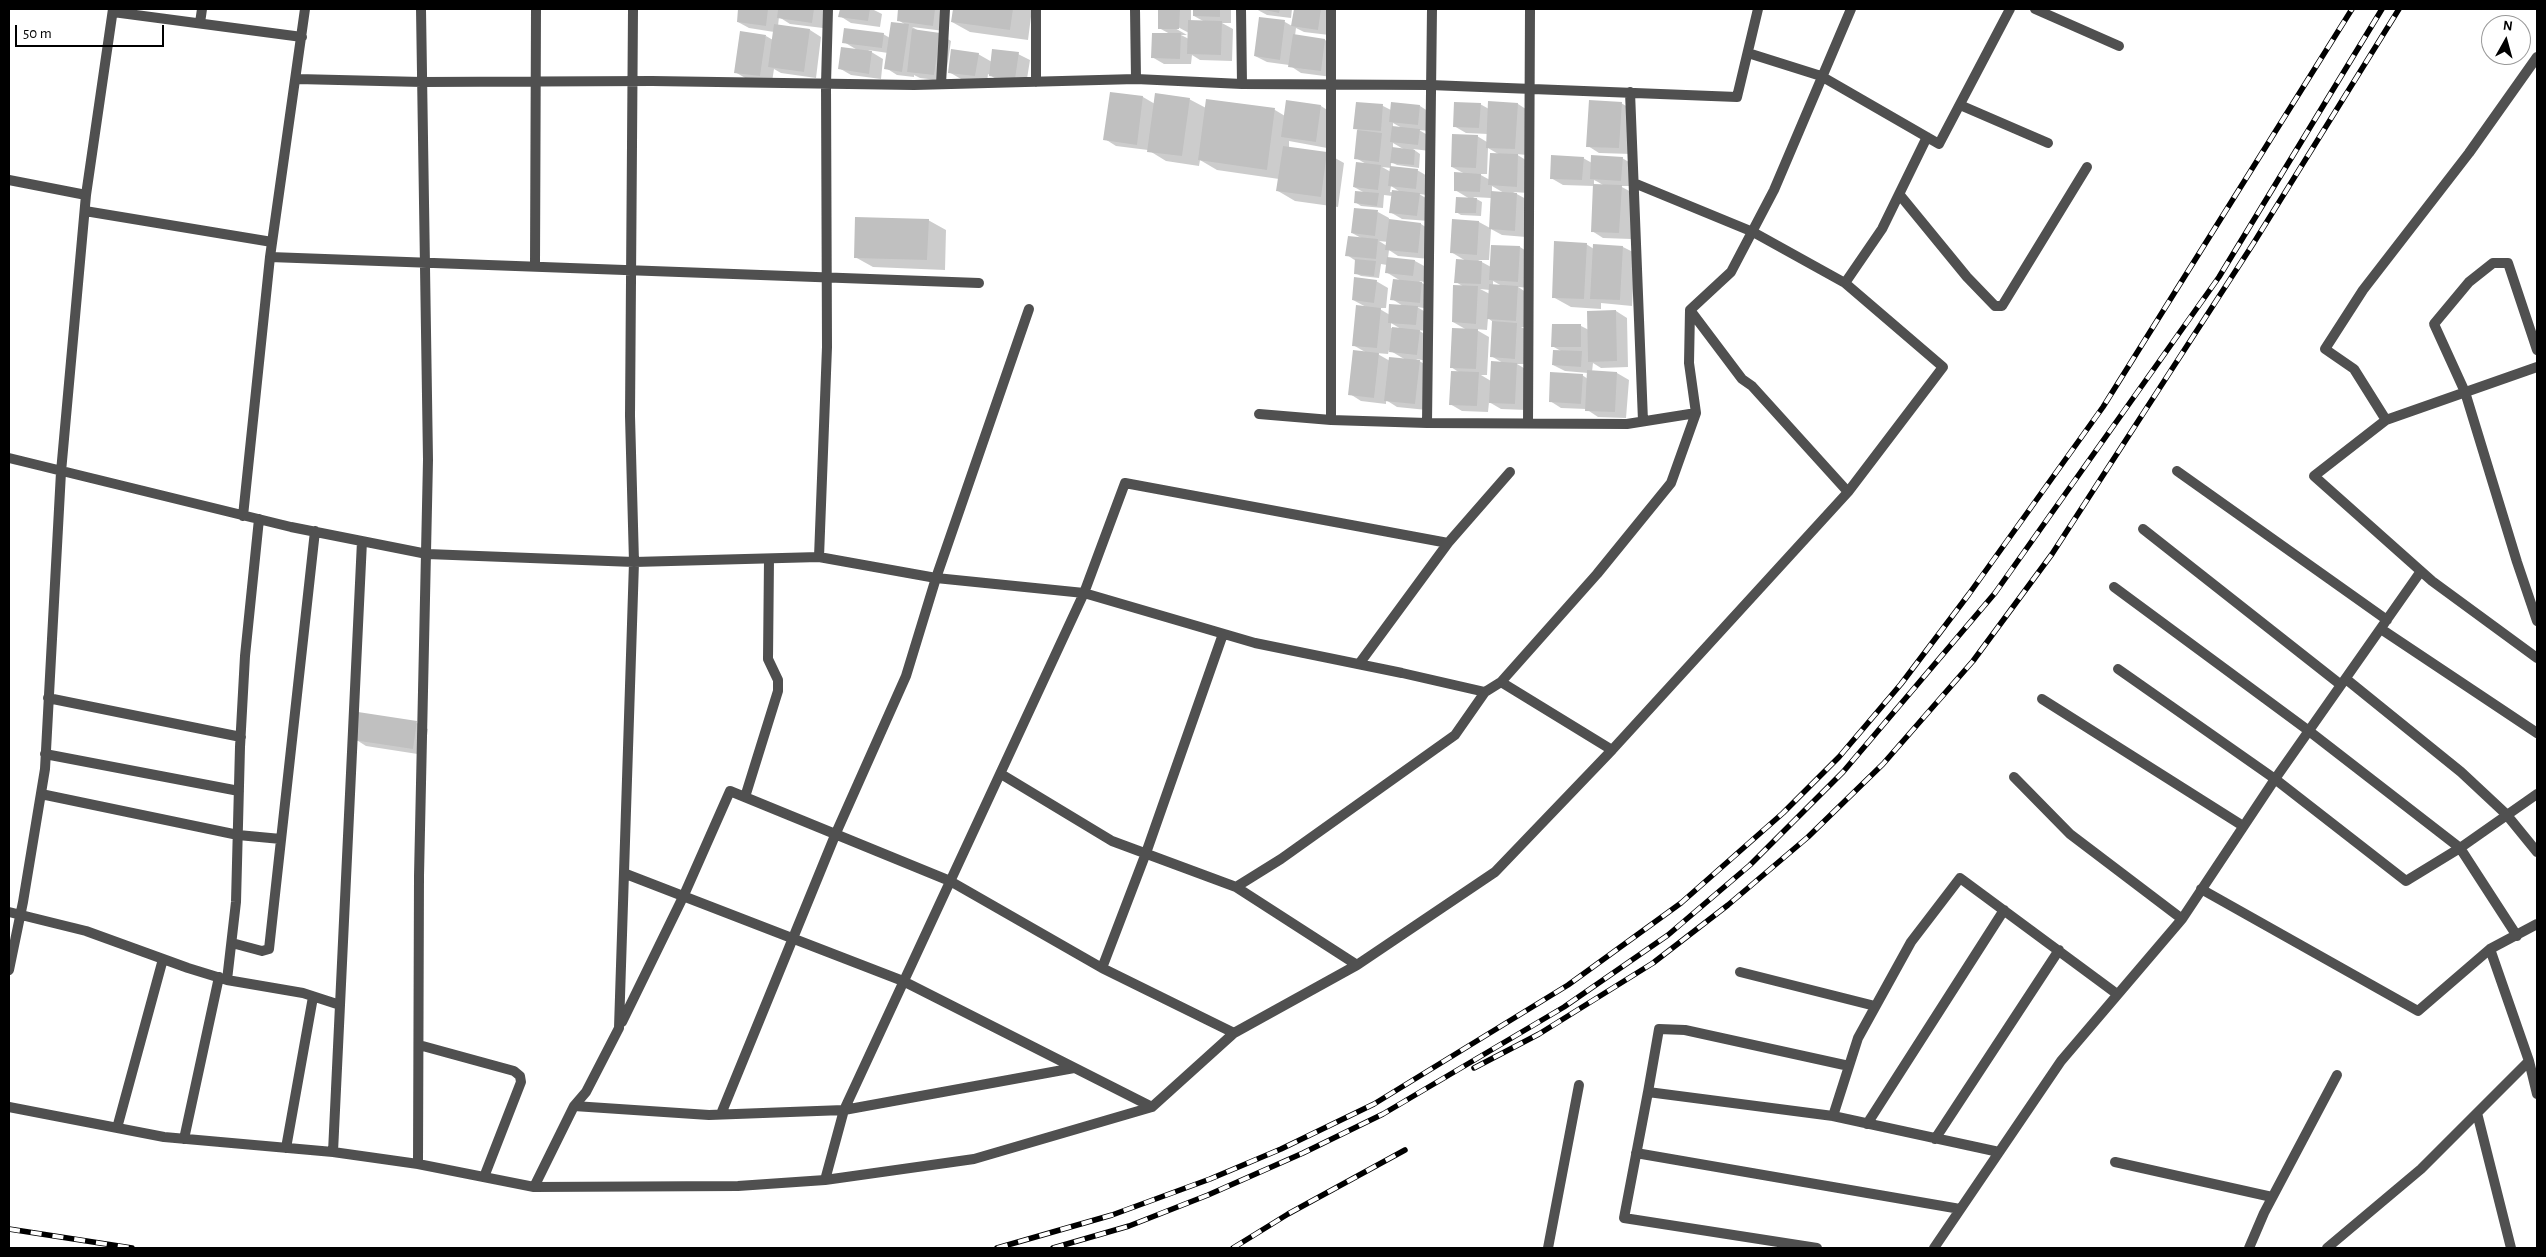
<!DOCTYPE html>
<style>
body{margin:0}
#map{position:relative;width:2546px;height:1257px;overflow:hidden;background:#fff;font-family:"Alegreya Sans",sans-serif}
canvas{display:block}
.frame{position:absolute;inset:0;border:10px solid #000;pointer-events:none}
.north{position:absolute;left:2481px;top:15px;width:50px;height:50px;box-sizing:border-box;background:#fff;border:1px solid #999;border-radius:50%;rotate:7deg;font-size:14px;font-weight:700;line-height:20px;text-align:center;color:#000}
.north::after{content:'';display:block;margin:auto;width:18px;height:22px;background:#000;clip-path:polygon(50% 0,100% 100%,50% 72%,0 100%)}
.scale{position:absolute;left:15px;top:25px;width:149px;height:22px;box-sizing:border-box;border:2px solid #000;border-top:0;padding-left:6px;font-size:15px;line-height:18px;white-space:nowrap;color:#000;-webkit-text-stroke:4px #fff;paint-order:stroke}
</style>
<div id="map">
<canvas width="2546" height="1257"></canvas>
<div class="frame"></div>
<div class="north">N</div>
<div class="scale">50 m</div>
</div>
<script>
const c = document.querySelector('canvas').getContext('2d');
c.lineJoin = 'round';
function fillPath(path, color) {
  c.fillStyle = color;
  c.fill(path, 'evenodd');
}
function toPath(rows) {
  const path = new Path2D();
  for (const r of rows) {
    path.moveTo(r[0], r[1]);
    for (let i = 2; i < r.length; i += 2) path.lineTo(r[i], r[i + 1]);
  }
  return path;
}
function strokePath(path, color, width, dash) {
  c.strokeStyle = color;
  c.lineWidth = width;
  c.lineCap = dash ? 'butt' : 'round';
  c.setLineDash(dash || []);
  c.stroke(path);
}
const shadow = toPath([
 [740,9,826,9,823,28,790,24,779,17,778,26,810,30,821,37,816,78,781,73,774,69,772,82,747,79,735,72,766,36,773,40,774,32,749,28,738,22],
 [841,9,872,9,882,14,880,27,851,23,840,16],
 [889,9,939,9,947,13,944,31,912,27,919,31,939,34,951,41,945,81,920,78,914,75,914,77,897,75,886,68,888,53,868,50,883,59,881,79,851,75,839,68,859,51,844,42,883,34,890,38,906,25,898,20,899,10],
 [954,9,1032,9,1028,40,970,32,952,22],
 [1160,9,1191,9,1191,21,1205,22,1194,16,1194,9,1231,9,1231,23,1222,23,1233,29,1232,61,1200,60,1192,55,1191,64,1164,64,1152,57,1170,34,1159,28],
 [1174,25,1189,33,1189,39,1181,35,1187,35,1173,27],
 [1256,9,1292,9,1291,18,1267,15],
 [1295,9,1333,9,1329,35,1304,32,1296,28,1295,36,1325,40,1336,47,1332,77,1301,73,1289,65,1267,62,1255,56,1260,18,1285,22,1292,26],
 [978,54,992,62,1018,54,1030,60,1026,85,1001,82,988,74,987,82,961,79,949,72],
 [1111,93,1143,97,1155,104,1189,99,1206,108,1275,110,1285,116,1321,106,1332,113,1327,148,1289,141,1289,148,1326,153,1344,163,1338,207,1295,201,1278,191,1279,179,1217,170,1200,160,1199,166,1166,161,1148,150,1116,146,1105,139],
 [1357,103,1383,106,1391,110,1420,106,1431,113,1429,131,1419,130,1431,137,1430,151,1413,149,1420,154,1419,168,1397,165,1391,162,1391,168,1382,167,1391,172,1417,170,1429,177,1427,195,1419,194,1431,201,1429,221,1402,219,1390,212,1392,196,1384,195,1383,208,1361,206,1355,202,1365,193,1354,187,1366,164,1356,158,1358,130,1355,128],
 [1393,123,1402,128,1393,127],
 [1393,143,1405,150,1393,148],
 [1391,186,1402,193,1390,192],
 [1621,103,1633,110,1631,154,1599,153,1588,146],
 [1480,104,1489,109,1518,104,1529,111,1527,155,1516,154,1529,162,1528,193,1513,192,1528,200,1526,237,1502,235,1491,229,1489,260,1478,260,1491,267,1520,247,1531,254,1530,288,1518,287,1529,294,1527,327,1521,327,1529,331,1527,364,1517,364,1529,371,1526,410,1501,409,1489,402,1488,412,1462,411,1450,404,1460,373,1451,367,1467,330,1453,322,1464,287,1456,282,1466,261,1451,252,1453,220,1479,222,1490,228,1491,198,1473,197,1482,202,1481,216,1461,215,1456,212,1470,199,1455,190,1465,174,1452,167,1477,136,1487,142,1488,134,1466,133,1454,126],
 [1488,148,1500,155,1490,180,1479,174,1487,174],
 [1492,186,1504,193,1492,192],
 [1493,281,1502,286,1493,286],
 [1480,289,1490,290,1490,294],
 [1488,318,1493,322,1491,356,1503,363,1491,381,1481,375,1487,375,1489,337,1475,329,1487,330],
 [1583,158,1592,163,1622,158,1634,165,1633,186,1620,186,1633,193,1631,239,1603,238,1592,231,1594,186,1563,185,1551,178],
 [1594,180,1598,182,1603,185,1594,185],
 [1378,212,1389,218,1389,221,1421,224,1432,231,1429,259,1398,256,1389,250,1388,258,1415,261,1426,267,1425,282,1419,281,1433,290,1431,309,1417,307,1429,314,1427,331,1418,330,1431,338,1428,361,1416,359,1431,368,1427,410,1397,407,1386,400,1386,404,1361,401,1350,394,1367,353,1353,345,1368,308,1353,300,1376,281,1388,288,1386,308,1378,308,1390,315,1403,306,1392,299,1401,281,1386,272,1387,265,1381,264,1379,278,1361,276,1355,273,1356,261,1347,255,1363,239,1352,233],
 [1379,241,1388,242,1387,246],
 [1391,323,1401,329,1391,328],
 [1389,350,1406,360,1390,361,1376,353,1388,354],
 [928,220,946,230,945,270,873,267,855,257],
 [1586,244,1594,249,1594,245,1623,247,1635,253,1632,306,1601,303,1601,309,1571,307,1553,297],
 [1616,311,1627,318,1628,367,1601,368,1593,363,1592,372,1617,373,1629,380,1626,418,1598,417,1586,409,1561,408,1550,401,1582,375,1588,379,1588,373,1565,371,1553,365,1561,351,1552,346,1553,325,1581,326,1589,330],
 [417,723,428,729,424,755,366,746,355,739]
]);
const building = toPath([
 [738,9,768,9,766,26,737,22],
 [778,9,814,9,812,23,777,18],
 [840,9,870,9,868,21,838,17],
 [898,9,935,9,933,26,897,21],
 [953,9,1013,9,1010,30,951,22],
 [1158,9,1180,9,1179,29,1158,29],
 [1193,9,1220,9,1220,17,1193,16],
 [1260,9,1280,9,1279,13],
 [1294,9,1321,9,1318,30,1291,26],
 [1259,17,1285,20,1280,60,1254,56],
 [1188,20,1222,21,1221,55,1187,54],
 [891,22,909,24,902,72,884,69],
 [774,24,810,29,804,72,768,67],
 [844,28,884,33,882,48,842,43],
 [912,29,940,33,934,75,907,72],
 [740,31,766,35,760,76,734,73],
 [1152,33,1181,33,1180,59,1151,58],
 [1293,34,1325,39,1321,71,1288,67],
 [841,47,872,51,869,74,838,69],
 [951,49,979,53,975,76,948,73],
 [992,49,1019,52,1015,79,989,76],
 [1110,92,1143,96,1137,145,1103,140],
 [1155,93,1190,98,1182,156,1147,152],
 [1206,99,1275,108,1267,170,1198,160],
 [1286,100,1321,105,1316,142,1281,137],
 [1589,100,1622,102,1619,148,1586,147],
 [1488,101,1518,103,1515,149,1486,148],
 [1356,102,1383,104,1381,131,1353,129],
 [1391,102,1420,105,1418,125,1389,122],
 [1454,102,1481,103,1479,128,1453,127],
 [1392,126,1420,129,1418,145,1390,142],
 [1357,130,1382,133,1379,162,1354,159],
 [1452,134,1478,135,1476,168,1451,167],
 [1283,146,1327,152,1321,197,1276,191],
 [1392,147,1415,150,1414,165,1390,163],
 [1490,153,1518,154,1517,187,1488,185],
 [1551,155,1584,157,1582,180,1550,179],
 [1591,155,1623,157,1621,181,1590,179],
 [1356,162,1381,165,1378,190,1353,187],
 [1390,166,1418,169,1416,189,1388,186],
 [1454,172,1481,174,1480,192,1454,191],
 [1593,184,1622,185,1619,233,1591,232],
 [1392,190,1420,193,1417,216,1389,213],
 [1355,191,1379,193,1377,206,1354,203],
 [1491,191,1517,193,1515,231,1489,229],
 [1456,197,1477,198,1476,213,1455,213],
 [1354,208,1378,210,1375,236,1351,233],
 [855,217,929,219,927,260,854,258],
 [1389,219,1421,223,1418,253,1385,250],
 [1452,219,1479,221,1477,255,1450,253],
 [1348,236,1378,239,1376,259,1345,256],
 [1554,241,1587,243,1584,299,1552,298],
 [1593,244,1623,246,1620,300,1590,299],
 [1491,245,1520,246,1518,282,1489,280],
 [1387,257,1415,260,1413,276,1385,273],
 [1355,259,1376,261,1374,276,1354,274],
 [1456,259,1482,261,1481,284,1454,283],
 [1354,277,1377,280,1374,303,1352,300],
 [1393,279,1422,282,1420,303,1390,300],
 [1489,284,1518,286,1516,321,1487,319],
 [1453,285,1478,286,1476,324,1452,322],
 [1389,304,1418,306,1416,325,1388,323],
 [1356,305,1381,308,1377,348,1352,346],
 [1616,310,1617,361,1588,362,1587,311],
 [1492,321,1517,323,1515,359,1490,357],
 [1552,324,1581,324,1581,347,1551,347],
 [1392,327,1420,330,1417,355,1389,352],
 [1452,328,1478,329,1476,369,1450,368],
 [1353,350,1379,353,1374,398,1348,395],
 [1553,350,1582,351,1581,367,1552,365],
 [1389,357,1420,360,1415,404,1384,401],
 [1491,361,1517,363,1515,404,1489,403],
 [1587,370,1617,372,1615,412,1585,411],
 [1451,371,1479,372,1477,406,1449,405],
 [1550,372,1583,374,1581,404,1549,402],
 [358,712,417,721,413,749,353,740]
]);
const street = toPath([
 [1135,9,1136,79],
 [1241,9,1242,84],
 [1331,9,1331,420,1427,423,1627,424,1696,413],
 [2035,9,2119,46],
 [113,12,302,37],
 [200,23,202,9],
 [1748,53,1821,76,1939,144,2010,9],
 [2537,57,2469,153,2363,290,2325,349,2354,369,2386,420,2537,367],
 [297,79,422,82,652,81,914,85,1136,79,1242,84,1430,85,1737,97,1758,9],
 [1036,82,1036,9],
 [941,84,945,9],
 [1630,92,1643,421],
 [1960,105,2048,143],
 [9,180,86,195],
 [1634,183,1753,232,1845,283,1943,367,1848,492],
 [1899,194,1967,277,1995,306,2002,306,2087,167],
 [85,211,272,242],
 [270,257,979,283],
 [535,266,536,9],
 [1845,283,1882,229,1927,137],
 [2537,350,2508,263,2493,263,2469,282,2434,324,2465,392,2517,562,2537,621],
 [1259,414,1331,420],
 [2386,420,2314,476,2432,581,2537,658],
 [1427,423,1432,9],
 [1528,423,1530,9],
 [9,458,291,527,427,554,634,562,819,557,936,578,1084,593,1255,643,1402,673,1485,692],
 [2177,471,2387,620],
 [243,516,270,257,305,9],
 [2143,529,2341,685],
 [819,557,827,347,826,84,828,9],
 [2114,587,2309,731,2460,848,2517,936],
 [2381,629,2537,733],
 [1359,664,1448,543,1510,472],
 [2118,669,2275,779,2406,881,2460,848,2537,794],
 [2346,679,2461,772,2506,814,2537,852],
 [1501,682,1612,750,1848,492,1752,386,1742,379,1690,310],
 [48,698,241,737],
 [2042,699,2243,826],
 [45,754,239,791],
 [1001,774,1112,841,1236,887,1281,859,1455,735,1485,692,1501,682,1597,574,1671,483,1696,413,1689,363,1690,310,1731,272,1774,190,1851,9],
 [2014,777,2070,834,2182,919],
 [41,794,238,835,281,839],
 [745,797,778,691,778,680,768,659,769,559],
 [626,874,903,981,1152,1107],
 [1236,887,1357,965],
 [2201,889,2418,1011,2490,949,2537,924],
 [9,912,86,931,188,968,227,980,303,993,340,1005,333,1152],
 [232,943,262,951,269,949,315,531],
 [2490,949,2529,1061,2537,1094],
 [1102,968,1146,853,1223,634],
 [9,970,23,902,45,769,61,472,86,195,113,9],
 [1740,972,1875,1006],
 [227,980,236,902,240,747,245,656,259,519],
 [340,1005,362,541],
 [622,1022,684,895,730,791,950,881,1102,968,1234,1033,1357,965,1495,872,1612,750],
 [419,1045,514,1071,520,1076,521,1082,484,1177],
 [1074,1068,844,1110,825,1180,974,1159,1152,1107,1234,1033],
 [1648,1092,1624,1218,1817,1248],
 [574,1106,709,1115,844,1110,1084,593,1125,483,1448,543],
 [9,1107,164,1137,333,1152,418,1164,534,1187,574,1106,586,1092,619,1028,634,562,630,416,633,9],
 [2477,1113,2511,1248],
 [721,1114,836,833,906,676,936,578,1029,309],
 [1833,1116,1648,1092,1659,1029,1685,1030,1849,1066],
 [1867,1124,2004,910],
 [117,1128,163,959],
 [184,1139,219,977],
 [1935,1139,2059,950],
 [286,1148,313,997],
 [1999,1152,1833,1116,1858,1038,1911,942,1960,878,2117,994],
 [1636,1153,1960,1209],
 [2115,1162,2272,1197],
 [418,1164,419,876,428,460,421,9],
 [534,1187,738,1186,825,1180],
 [1548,1248,1579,1085],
 [1934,1248,2061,1061,2182,919,2275,779,2421,571],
 [2249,1248,2264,1213,2337,1075],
 [2327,1248,2421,1169,2529,1061]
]);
const rail = toPath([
 [1474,1068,1539,1034,1653,963,1728,905,1808,837,1883,764,1973,661,2052,554,2253,244,2399,9],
 [9,1229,132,1248],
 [997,1248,1112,1215,1210,1179,1281,1149,1374,1104,1568,985,1681,903,1783,813,1839,757,1901,684,1969,594,2103,407,2352,9],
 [1053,1248,1129,1226,1208,1195,1303,1153,1383,1114,1564,1007,1668,935,1750,865,1843,772,1995,593,2219,277,2382,9],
 [1233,1248,1288,1214,1405,1150]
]);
fillPath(shadow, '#0003');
fillPath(building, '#c0c0c0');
strokePath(street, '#505050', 10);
strokePath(rail, '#000', 5.5);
strokePath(rail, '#fff', 4, [11]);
</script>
